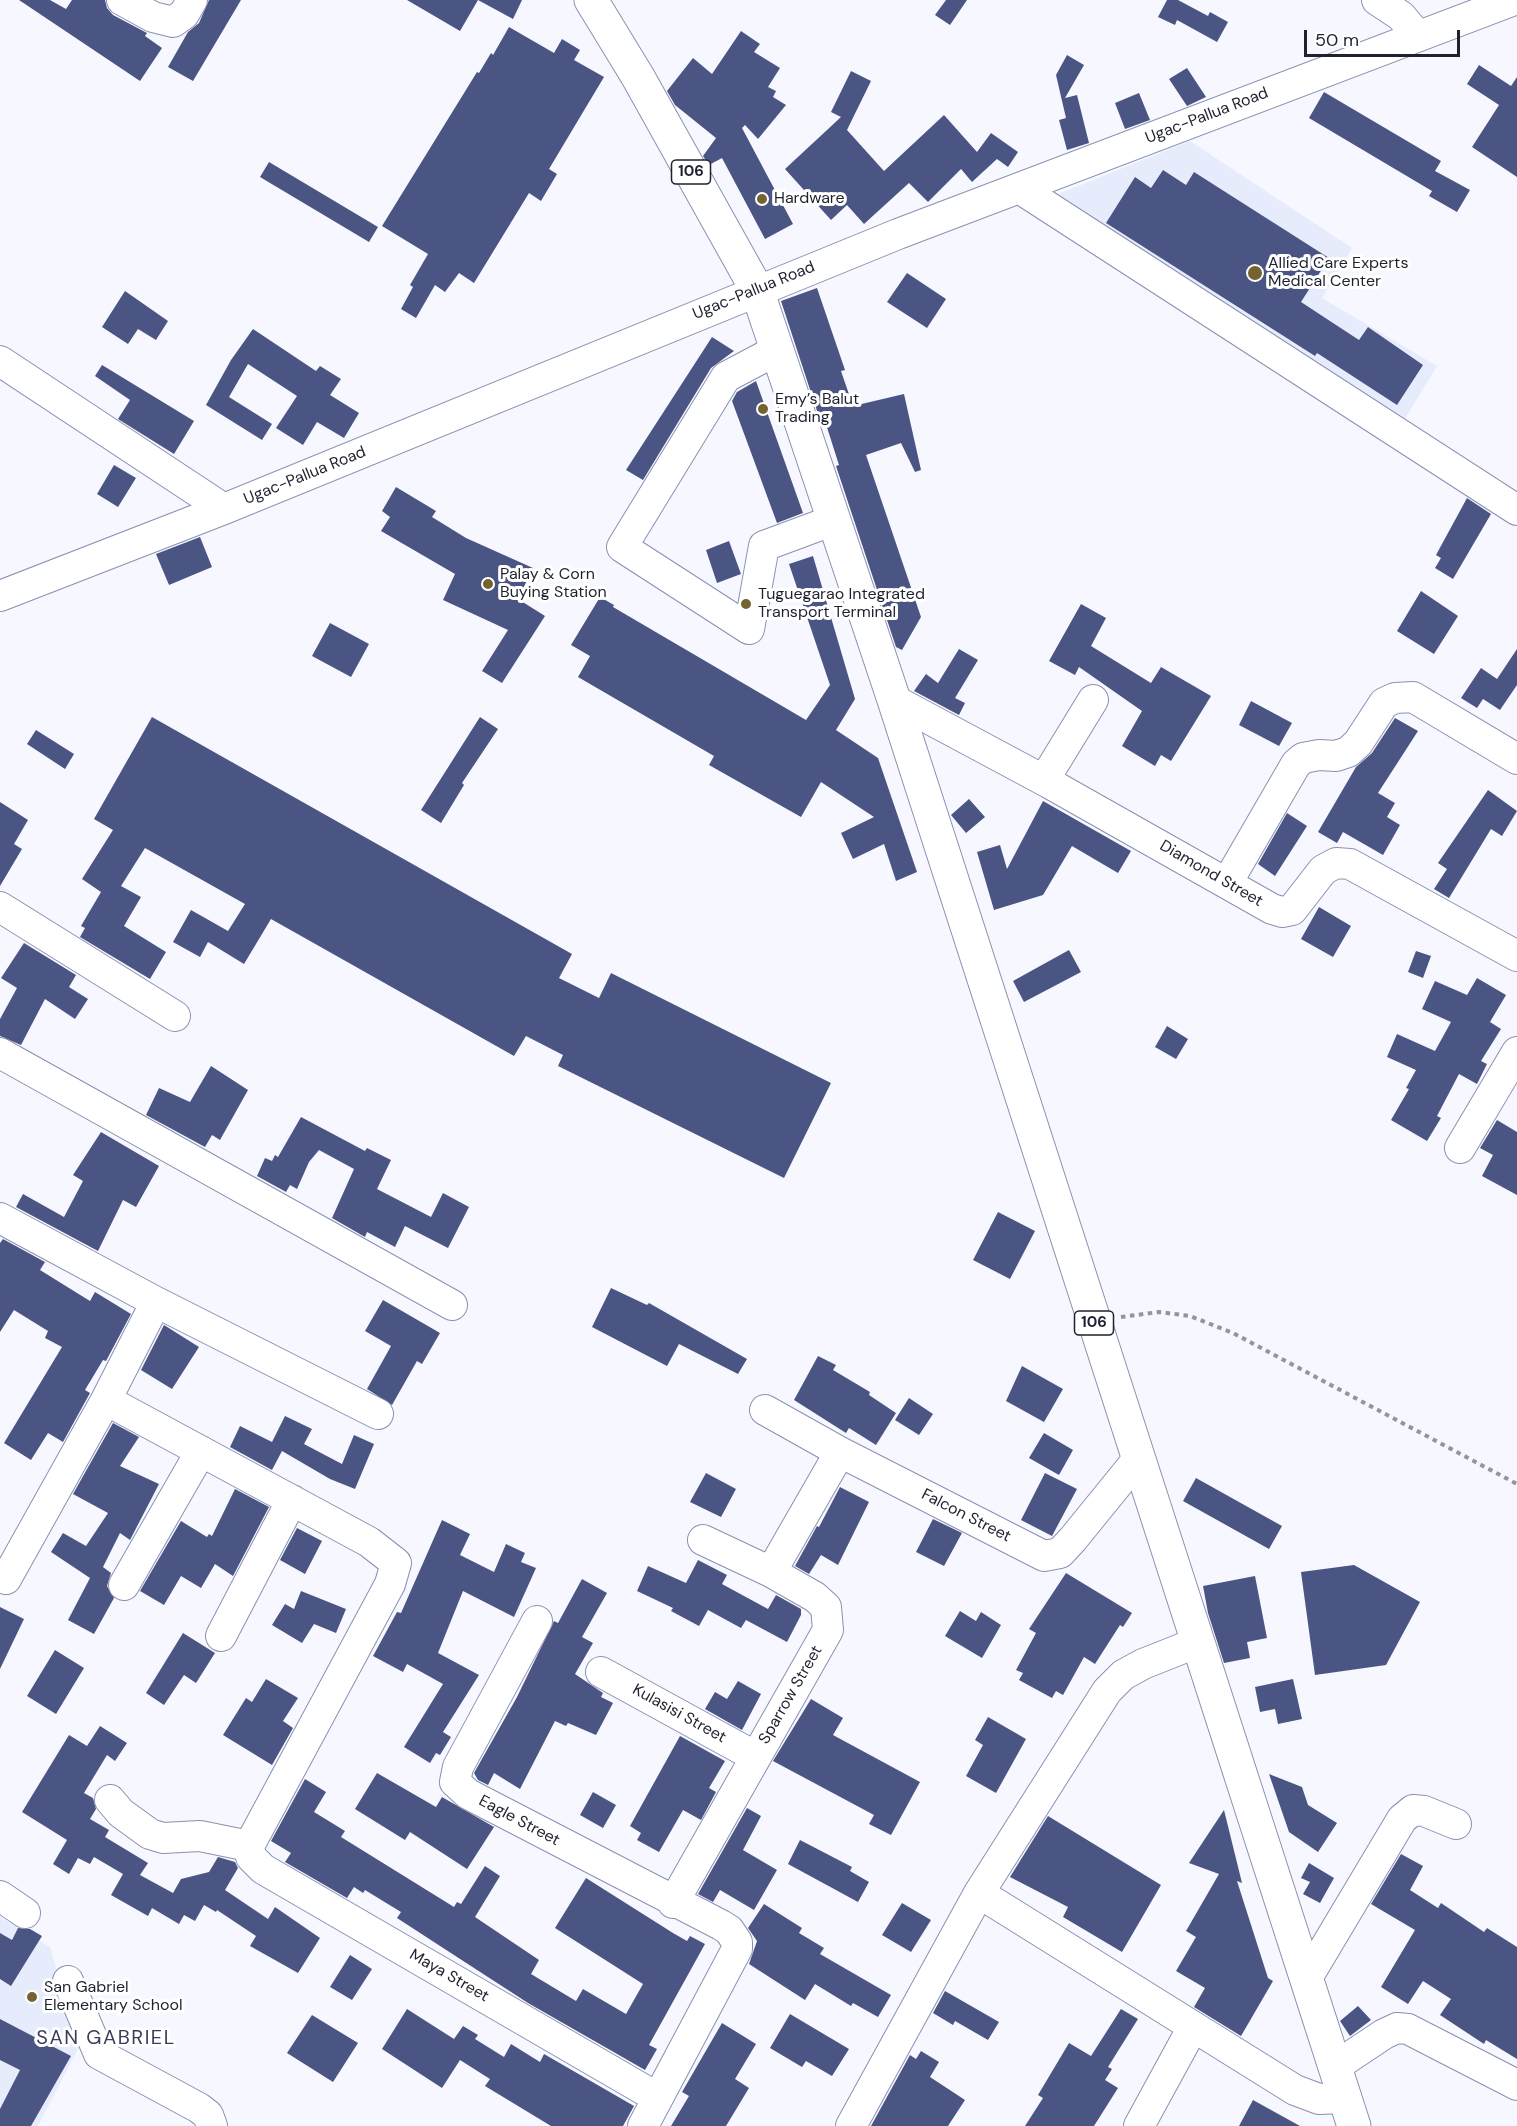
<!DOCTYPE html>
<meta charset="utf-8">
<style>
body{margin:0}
#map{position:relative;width:1517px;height:2126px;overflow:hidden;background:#f6f7ff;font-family:"DM Sans",sans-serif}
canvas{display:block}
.scale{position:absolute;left:1304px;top:30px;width:156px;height:27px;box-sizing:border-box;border:3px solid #1e212e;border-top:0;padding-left:8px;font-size:18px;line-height:21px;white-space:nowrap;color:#1e212e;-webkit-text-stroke:4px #fff;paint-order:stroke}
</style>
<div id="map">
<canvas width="1517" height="2126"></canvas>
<div class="scale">50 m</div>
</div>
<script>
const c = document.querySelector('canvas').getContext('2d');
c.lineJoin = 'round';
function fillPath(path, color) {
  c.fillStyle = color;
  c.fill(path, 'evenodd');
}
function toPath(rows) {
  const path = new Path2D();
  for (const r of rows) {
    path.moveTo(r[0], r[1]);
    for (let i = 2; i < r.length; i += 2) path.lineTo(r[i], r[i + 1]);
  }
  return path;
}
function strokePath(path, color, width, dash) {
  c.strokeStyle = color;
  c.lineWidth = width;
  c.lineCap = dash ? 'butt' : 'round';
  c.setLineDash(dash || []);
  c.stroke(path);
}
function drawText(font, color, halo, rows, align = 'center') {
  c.font = font + ' "DM Sans",sans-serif';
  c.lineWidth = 6;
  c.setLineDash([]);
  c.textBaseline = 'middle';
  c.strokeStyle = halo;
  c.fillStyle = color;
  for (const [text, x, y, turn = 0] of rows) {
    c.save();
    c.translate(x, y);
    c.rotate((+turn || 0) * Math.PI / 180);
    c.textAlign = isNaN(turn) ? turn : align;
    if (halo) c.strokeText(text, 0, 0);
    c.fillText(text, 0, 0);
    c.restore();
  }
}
const built = toPath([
 [1190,141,1352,248,1322,298,1437,366,1405,419,1051,197],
 [0,1917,50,1947,79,2047,38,2126,0,2126]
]);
const building = toPath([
 [19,0,50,0,66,9,72,0,105,0,107,8,113,15,147,33,145,36,162,48,140,81],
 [209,0,241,0,193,81,168,67,188,32,199,23],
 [407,0,522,0,513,19,478,0,460,31],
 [946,0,967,0,950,25,935,15],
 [1167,0,1178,0,1208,16,1210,12,1228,22,1217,42,1177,20,1175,25,1158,17],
 [509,27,554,53,562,39,580,50,574,60,604,77,549,169,557,174,541,201,529,193,474,283,459,273,445,292,435,285,416,318,401,309,413,287,410,285,428,254,382,226,477,72,479,73,491,53,493,55],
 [741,31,760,44,754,52,780,68,768,87,776,91,773,97,786,105,758,139,745,125,742,128,793,224,765,239,722,158,709,165,703,156,716,138,675,105,667,91,693,58,712,74],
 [1067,55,1084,65,1065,98,1077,95,1089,143,1067,150,1059,120,1066,118,1056,75],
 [1479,65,1511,86,1517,77,1517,177,1472,147,1499,105,1467,84],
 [1187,68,1206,97,1187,106,1169,79],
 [851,71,871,81,847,130,884,171,944,115,977,152,991,133,1018,152,1008,167,997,159,972,182,961,169,928,202,909,183,864,224,847,205,831,220,785,169,841,117,831,112],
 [1324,92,1441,161,1435,171,1470,190,1457,212,1429,196,1432,191,1309,118],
 [1139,93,1150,120,1125,129,1115,103],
 [269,162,378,227,369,242,260,177],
 [1163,170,1186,185,1194,172,1329,258,1301,302,1359,340,1368,327,1423,365,1397,405,1317,353,1315,356,1106,223,1135,177,1151,188],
 [907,273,946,299,927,328,887,302],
 [817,288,845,370,841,371,853,406,904,394,921,470,915,472,901,443,866,455,921,617,902,650,896,647,836,466,839,465,824,418,820,420,781,301],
 [125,291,168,321,156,340,138,329,128,344,102,327],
 [253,329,316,371,320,366,341,379,330,395,359,413,344,438,317,422,303,445,276,428,297,396,248,364,229,397,272,424,262,440,206,405,231,360],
 [712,337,734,351,711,368,643,480,626,470],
 [102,365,194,421,174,454,118,419,130,400,95,376],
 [756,381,803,513,777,523,732,401,737,392],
 [114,465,136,478,118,507,97,494],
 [396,487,436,511,432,517,466,538,533,568,518,599,545,616,502,683,482,671,508,630,443,600,455,574,381,531,390,517,382,511],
 [1467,498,1491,514,1453,579,1435,568,1441,558,1436,555],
 [200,537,212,567,169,585,156,554],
 [729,541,741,574,717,583,706,550],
 [813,556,855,699,836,730,878,758,917,872,896,881,884,844,853,859,841,833,874,817,821,782,801,817,709,765,714,756,578,677,590,656,571,645,600,597,614,605,613,607,806,720,830,685,789,564],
 [1421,591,1458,616,1434,654,1397,631],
 [1081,604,1106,618,1091,646,1151,683,1161,667,1211,696,1171,761,1161,755,1155,766,1122,746,1142,711,1079,667,1075,675,1049,661],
 [330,623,369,644,351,677,312,656],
 [959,649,978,660,955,698,965,703,959,715,914,691,926,674,938,683],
 [1517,649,1517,685,1500,710,1483,699,1477,708,1461,698,1481,668,1497,679],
 [1251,701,1292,723,1279,746,1239,725],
 [152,717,572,954,559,978,599,998,611,973,831,1083,784,1178,558,1066,563,1055,526,1036,514,1056,271,919,244,964,208,942,200,957,173,942,191,910,228,931,245,904,145,848,121,886,141,897,124,926,166,952,150,979,80,937,85,928,81,926,101,892,82,879,113,830,94,819],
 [480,717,498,729,462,783,464,785,441,823,421,810],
 [1395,718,1418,731,1378,793,1395,803,1387,817,1400,825,1383,855,1343,832,1337,843,1318,832,1356,767,1372,753],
 [36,730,74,754,65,769,27,744],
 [1488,790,1517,811,1502,836,1491,829,1449,898,1434,889,1447,869,1438,863],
 [969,799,985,817,966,833,951,815],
 [1043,801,1131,851,1118,873,1072,846,1043,895,994,910,977,852,1000,845,1007,869],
 [0,802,28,820,14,844,22,849,0,886],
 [1287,813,1307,826,1275,876,1258,864],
 [1319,907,1351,926,1333,957,1301,939],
 [24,943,76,975,69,987,88,999,75,1019,45,999,21,1045,0,1036,0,1019,17,988,1,978],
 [1069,950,1081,972,1024,1002,1013,981],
 [1416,951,1431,956,1423,978,1408,972],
 [1477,978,1506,995,1490,1022,1501,1029,1481,1061,1487,1064,1477,1084,1459,1074,1437,1116,1441,1118,1427,1141,1391,1120,1409,1089,1406,1088,1416,1070,1387,1057,1397,1034,1435,1051,1451,1022,1422,1009,1435,981,1467,995],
 [1167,1026,1188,1039,1176,1059,1155,1047],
 [211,1066,248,1090,220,1140,212,1135,205,1147,146,1115,159,1088,190,1102],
 [301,1117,365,1151,367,1148,391,1160,377,1189,431,1217,443,1193,469,1207,448,1248,405,1226,395,1247,367,1232,365,1237,332,1218,354,1169,319,1150,309,1162,297,1189,290,1185,286,1192,257,1176,265,1158,272,1161,275,1155,278,1157],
 [1497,1120,1517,1132,1517,1195,1482,1176,1493,1155,1480,1148],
 [101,1132,159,1166,136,1207,123,1200,98,1251,16,1207,23,1194,64,1217,83,1181,73,1175],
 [998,1212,1035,1231,1010,1279,973,1260],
 [3,1239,45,1262,40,1270,90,1301,95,1292,131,1314,106,1361,103,1360,85,1390,90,1393,63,1442,48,1433,31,1460,4,1443,62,1347,45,1338,48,1331,14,1310,0,1332,0,1243],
 [611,1288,647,1305,649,1303,747,1359,738,1374,679,1344,667,1366,592,1327],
 [383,1300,440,1333,422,1364,417,1361,392,1405,367,1389,391,1346,365,1331],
 [164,1325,199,1347,172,1389,141,1370],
 [818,1356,836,1365,833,1370,870,1392,869,1395,896,1413,876,1445,849,1428,846,1433,794,1400],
 [1022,1366,1063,1389,1044,1422,1006,1401],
 [909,1398,933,1414,919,1435,895,1420],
 [285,1416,312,1429,304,1444,342,1464,354,1435,374,1444,355,1489,330,1479,282,1451,272,1470,230,1447,240,1426,272,1442],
 [113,1423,139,1437,120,1466,159,1484,130,1540,120,1533,103,1567,111,1573,107,1586,114,1598,94,1634,68,1620,90,1578,51,1552,63,1533,86,1546,108,1513,73,1494],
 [1044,1433,1073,1450,1059,1475,1029,1458],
 [706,1473,736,1489,721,1517,690,1502],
 [1045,1473,1077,1489,1052,1536,1021,1520],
 [1196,1478,1282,1526,1269,1549,1183,1501],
 [840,1487,869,1502,838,1565,821,1555,809,1574,795,1566,817,1526,819,1527],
 [235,1489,269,1507,233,1576,215,1564,201,1588,181,1576,164,1605,140,1591,181,1521,207,1537,209,1534,212,1536],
 [933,1519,962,1533,944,1566,916,1552],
 [442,1520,470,1534,460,1555,494,1572,506,1544,525,1553,521,1562,536,1568,514,1617,463,1591,438,1653,479,1675,443,1732,451,1737,440,1755,436,1753,430,1763,404,1747,443,1684,407,1664,403,1672,373,1656,397,1612,401,1613],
 [297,1528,322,1541,305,1574,280,1560],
 [698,1560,727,1575,722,1584,768,1609,776,1595,801,1609,801,1615,787,1642,746,1620,741,1628,708,1610,699,1626,671,1611,673,1608,637,1591,648,1566,686,1583],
 [1354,1565,1420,1602,1386,1665,1315,1675,1301,1572],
 [1066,1573,1132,1613,1123,1627,1120,1625,1095,1664,1084,1657,1063,1695,1056,1691,1052,1698,1019,1680,1023,1673,1016,1670,1036,1633,1029,1629],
 [1255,1576,1267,1638,1247,1642,1250,1658,1224,1663,1208,1613,1203,1586],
 [582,1579,607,1593,582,1637,593,1643,575,1674,603,1693,601,1697,613,1703,596,1735,568,1723,566,1726,555,1721,520,1789,494,1773,488,1785,478,1780,474,1773,517,1697,554,1621,558,1623],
 [301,1591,346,1609,336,1633,314,1624,302,1643,272,1625,285,1604,294,1609],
 [0,1607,24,1619,0,1669],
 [960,1611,976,1621,981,1612,1001,1625,982,1658,945,1636],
 [183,1633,215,1653,196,1683,184,1675,164,1705,146,1693],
 [55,1650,84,1668,56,1714,27,1696],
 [266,1679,298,1698,283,1721,293,1728,272,1765,223,1735,246,1698,252,1702],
 [1293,1679,1302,1719,1278,1724,1275,1709,1260,1712,1255,1687],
 [738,1681,761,1694,742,1730,705,1709,715,1692,727,1699],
 [811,1699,843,1718,833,1735,920,1782,891,1835,869,1824,874,1815,773,1761],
 [988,1717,1026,1739,996,1793,966,1776,983,1745,975,1740],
 [100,1726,127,1743,115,1761,107,1755,84,1793,93,1798,96,1809,90,1819,109,1830,105,1837,148,1863,140,1875,173,1893,181,1879,209,1872,218,1857,235,1862,238,1868,225,1890,268,1919,275,1907,320,1938,298,1973,250,1946,256,1936,217,1910,216,1912,204,1905,195,1921,184,1915,179,1924,152,1908,148,1916,111,1895,123,1874,94,1857,90,1864,78,1858,69,1874,53,1864,67,1840,22,1812,69,1735,87,1746],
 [680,1736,725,1761,709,1788,716,1792,701,1820,683,1810,659,1852,637,1840,641,1833,630,1826],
 [377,1773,436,1807,442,1797,494,1827,467,1869,410,1832,405,1840,355,1809],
 [1269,1774,1302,1787,1308,1805,1337,1823,1318,1852,1289,1832],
 [305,1779,326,1792,314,1812,345,1831,341,1837,454,1907,457,1902,461,1904,485,1866,500,1876,475,1917,539,1960,531,1974,576,2001,583,1989,626,2014,643,1984,555,1928,586,1878,673,1933,687,1941,690,1936,705,1944,649,2045,657,2049,645,2070,528,2003,437,1944,397,1918,401,1912,365,1890,363,1893,354,1887,347,1898,285,1862,291,1853,271,1841],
 [593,1792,616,1805,603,1828,580,1815],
 [747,1808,761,1816,743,1850,777,1870,754,1910,720,1890,713,1902,698,1894],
 [1224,1810,1242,1883,1237,1881,1268,1978,1273,1981,1241,2036,1194,2007,1205,1988,1176,1971,1196,1937,1186,1931,1219,1874,1189,1863],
 [1048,1816,1161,1885,1122,1952,1063,1917,1068,1907,1010,1877],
 [800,1840,852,1867,850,1871,869,1882,858,1902,788,1864],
 [1401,1854,1423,1866,1410,1890,1438,1908,1441,1903,1484,1932,1487,1928,1517,1947,1517,2059,1486,2040,1484,2044,1440,2015,1451,1999,1423,1981,1408,2004,1381,1987,1415,1930,1371,1904],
 [1309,1863,1334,1878,1320,1903,1303,1894,1310,1882,1301,1878],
 [902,1903,931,1920,911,1952,882,1935],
 [764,1904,802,1928,799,1933,824,1948,820,1954,891,1995,878,2017,853,2003,851,2006,815,1984,805,2000,749,1964,757,1941,748,1928],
 [18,1928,30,1929,42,1936,11,1986,0,1979,0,1933,12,1940],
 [350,1955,372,1969,352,2000,330,1987],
 [945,1991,999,2022,988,2040,955,2021,953,2025,933,2013],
 [1358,2006,1371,2020,1350,2036,1340,2021],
 [407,2009,454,2039,463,2026,478,2035,475,2039,504,2057,511,2044,540,2062,544,2054,634,2106,623,2126,551,2126,485,2086,490,2079,460,2060,442,2088,382,2049],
 [1121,2009,1138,2019,1108,2067,1112,2069,1105,2080,1118,2088,1094,2126,1025,2126,1043,2098,1038,2095,1069,2043,1091,2056],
 [790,2014,849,2049,832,2076,806,2061,802,2067,770,2048],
 [312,2015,358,2043,333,2082,287,2053],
 [0,2019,71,2056,31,2126,0,2126,0,2109,20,2070,0,2060],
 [722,2023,756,2044,735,2079,749,2088,726,2126,671,2126,689,2096,682,2092],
 [921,2051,939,2062,930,2077,965,2100,948,2126,871,2126,910,2055,916,2059],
 [1253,2100,1300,2126,1239,2126]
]);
const path = toPath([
 [1121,1317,1159,1312,1190,1316,1233,1333,1517,1484]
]);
const minor = toPath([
 [122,0,153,17,173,22,184,14,192,0],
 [1377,0,1401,16,1417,35],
 [1019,188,1517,510],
 [777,350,726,377,622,547,749,629,764,546,834,520],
 [0,361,224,509],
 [0,596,224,509,898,234,1514,0],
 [894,700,1049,783,1272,909,1282,912,1292,910,1323,870,1336,863,1350,864,1517,956],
 [1044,780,1093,700],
 [1227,883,1296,764,1303,758,1319,755,1336,756,1348,752,1358,743,1384,703,1395,698,1413,697,1517,759],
 [0,907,175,1016],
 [0,1053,452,1305],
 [1460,1148,1517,1052],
 [0,1218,156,1302,106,1400,6,1579],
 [156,1302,378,1414],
 [106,1400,369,1542,396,1563,390,1584,249,1846],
 [765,1410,840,1452,1044,1556,1060,1553,1073,1539,1138,1459],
 [771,1572,840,1452],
 [124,1585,201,1451],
 [537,1621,458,1767,455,1782,468,1794,721,1925,729,1930,737,1942,737,1949,643,2126],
 [221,1636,292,1500],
 [601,1672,756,1757],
 [110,1800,121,1813,150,1834,163,1838,200,1836,249,1846],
 [249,1846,251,1857,263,1869,658,2098],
 [979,1893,1295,2090,1319,2099,1345,2098],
 [0,1896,25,1913],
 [673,1903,828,1630,826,1607,815,1597,771,1572,703,1540],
 [1307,1978,1402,1819,1413,1810,1424,1811,1456,1824],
 [68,1981,99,2054,199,2108,208,2115,212,2126],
 [1336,2066,1384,2034,1397,2028,1408,2029,1517,2085],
 [851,2126,979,1893,1107,1691,1123,1675,1143,1664,1196,1643],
 [1139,2126,1193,2027]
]);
const highway = toPath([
 [591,0,638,77,757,290,894,700,1354,2126]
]);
const markers = [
 [762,199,6,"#746331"],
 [1255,273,8,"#746331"],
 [763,409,6,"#746331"],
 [488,584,6,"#746331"],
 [746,604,6,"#746331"],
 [32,1997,6,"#746331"]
];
const shields = [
 [691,172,39],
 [1094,1323,39]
];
const shieldNames = [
 ["106",691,172],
 ["106",1094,1323]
];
const streetNames = [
 ["Ugac-Pallua Road",1207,116,-21],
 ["Ugac-Pallua Road",754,291,-22],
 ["Ugac-Pallua Road",305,476,-22],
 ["Diamond Street",1211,874,30],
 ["Falcon Street",966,1516,27],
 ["Sparrow Street",791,1695,-60],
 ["Kulasisi Street",679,1714,29],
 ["Eagle Street",519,1821,28],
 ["Maya Street",449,1976,30]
];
const poiNames = [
 ["Hardware",774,199],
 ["Allied Care Experts",1268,264],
 ["Medical Center",1268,282],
 ["Emy’s Balut",775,400],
 ["Trading",775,418],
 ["Palay & Corn",500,575],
 ["Buying Station",500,593],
 ["Tuguegarao Integrated",758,595],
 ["Transport Terminal",758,613],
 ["San Gabriel",44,1988],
 ["Elementary School",44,2006]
];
const quarterNames = [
 ["SAN GABRIEL",106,2039]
];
fillPath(built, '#e7ecfd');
fillPath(building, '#4b5584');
strokePath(minor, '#8991b2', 32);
strokePath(highway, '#8991b2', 35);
strokePath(path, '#92949e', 4, [4.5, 4.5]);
strokePath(minor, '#fff', 30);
strokePath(highway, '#fff', 33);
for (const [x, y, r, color] of markers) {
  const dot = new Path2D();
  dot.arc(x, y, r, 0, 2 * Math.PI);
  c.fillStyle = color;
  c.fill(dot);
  strokePath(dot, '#fff', 2);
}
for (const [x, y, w] of shields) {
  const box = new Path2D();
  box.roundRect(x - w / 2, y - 12, w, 24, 4.5);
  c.fillStyle = '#fff';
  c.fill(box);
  strokePath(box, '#1e212e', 1.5);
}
drawText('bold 15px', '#1e212e', null, shieldNames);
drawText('16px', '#1e212e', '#fff', streetNames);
drawText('16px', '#1e212e', '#fff', poiNames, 'left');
c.letterSpacing = '1.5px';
drawText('20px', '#383e5a', '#fff', quarterNames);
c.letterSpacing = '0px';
</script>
